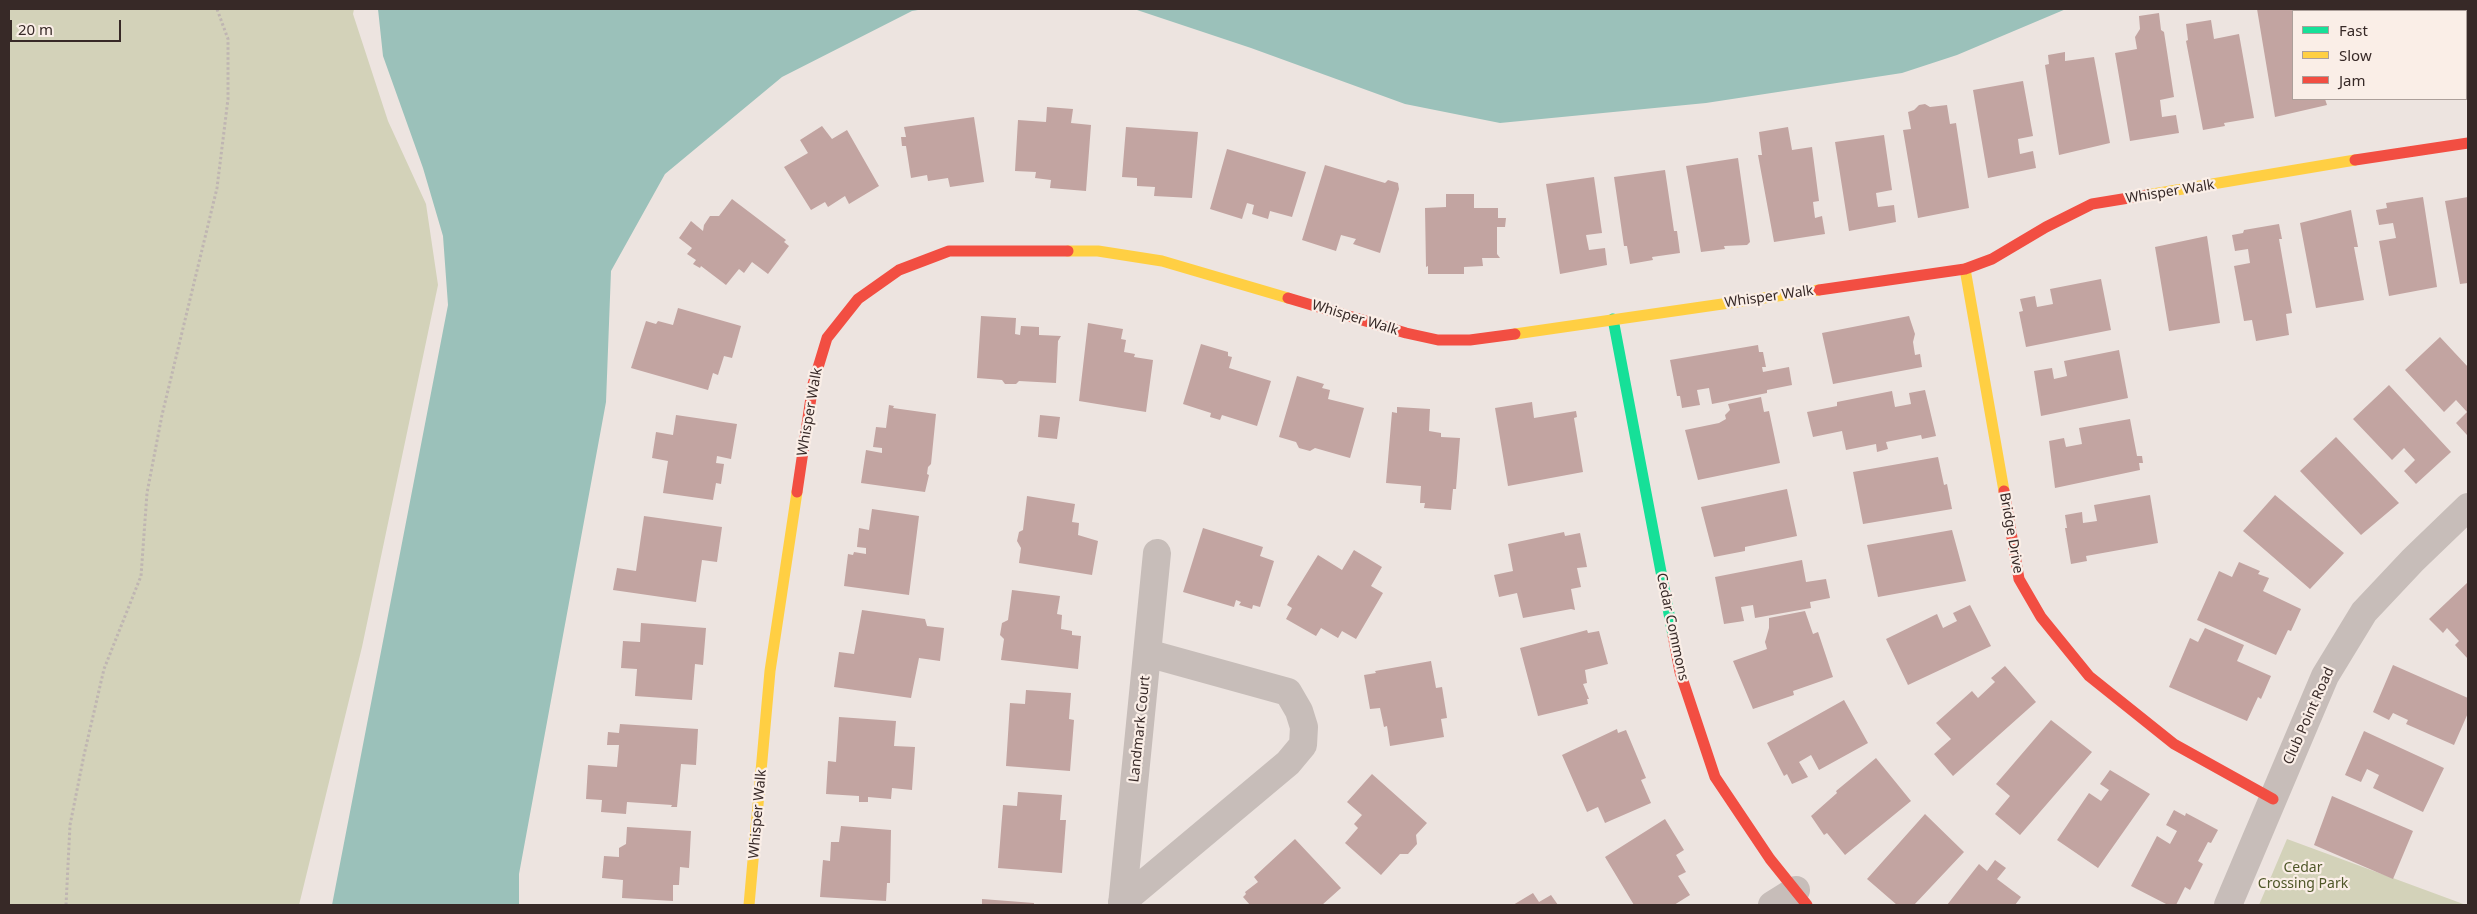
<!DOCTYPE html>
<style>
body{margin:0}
#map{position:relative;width:2477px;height:914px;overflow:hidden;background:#ede4e0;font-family:"Noto Sans",sans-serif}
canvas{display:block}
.frame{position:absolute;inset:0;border:10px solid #372927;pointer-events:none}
.legend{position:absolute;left:2292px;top:10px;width:175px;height:90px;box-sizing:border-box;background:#faeee7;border:1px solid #ac9f9a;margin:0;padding:6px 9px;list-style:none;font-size:15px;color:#372927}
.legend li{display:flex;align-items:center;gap:10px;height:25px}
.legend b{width:25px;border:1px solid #ac9f9a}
.scale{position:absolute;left:10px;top:20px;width:111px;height:22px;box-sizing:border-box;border:2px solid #372927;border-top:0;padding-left:6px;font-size:15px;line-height:18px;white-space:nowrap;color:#372927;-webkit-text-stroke:4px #faeee7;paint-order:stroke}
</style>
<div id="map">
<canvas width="2477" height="914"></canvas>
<div class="frame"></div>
<ul class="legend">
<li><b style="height:6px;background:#16e098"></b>Fast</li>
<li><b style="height:6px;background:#ffcf43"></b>Slow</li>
<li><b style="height:6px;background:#f24e42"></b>Jam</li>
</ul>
<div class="scale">20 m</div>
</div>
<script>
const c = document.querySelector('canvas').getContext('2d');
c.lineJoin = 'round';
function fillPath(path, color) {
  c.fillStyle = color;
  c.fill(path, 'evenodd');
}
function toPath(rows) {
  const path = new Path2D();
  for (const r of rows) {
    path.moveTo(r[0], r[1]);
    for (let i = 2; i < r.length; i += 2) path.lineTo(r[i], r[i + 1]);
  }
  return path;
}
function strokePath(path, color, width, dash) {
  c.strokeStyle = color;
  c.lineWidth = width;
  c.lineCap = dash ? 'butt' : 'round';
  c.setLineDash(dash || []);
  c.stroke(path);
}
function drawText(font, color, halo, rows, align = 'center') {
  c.font = font + ' "Noto Sans",sans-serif';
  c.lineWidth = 4.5;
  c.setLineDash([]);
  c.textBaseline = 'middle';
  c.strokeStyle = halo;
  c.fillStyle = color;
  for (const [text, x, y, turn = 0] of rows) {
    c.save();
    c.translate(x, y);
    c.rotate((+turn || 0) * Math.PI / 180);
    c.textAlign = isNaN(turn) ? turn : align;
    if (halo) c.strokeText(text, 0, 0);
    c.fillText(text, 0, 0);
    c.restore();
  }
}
const green = toPath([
 [9,9,354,9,353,14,388,121,426,204,438,285,362,647,299,905,9,905],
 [2287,839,2466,905,2259,905]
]);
const water = toPath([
 [378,9,924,9,912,11,782,77,665,174,611,271,606,402,519,874,519,905,332,905,448,305,443,236,423,168,383,56],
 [1134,9,2066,9,1957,55,1902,73,1706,103,1500,123,1405,104,1251,48]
]);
const building = toPath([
 [2257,9,2304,9,2304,11,2293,11,2293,99,2325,99,2327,105,2275,117],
 [2341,9,2384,9,2385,11,2342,11],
 [2407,9,2456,9,2456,11,2408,11],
 [2159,13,2161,30,2164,32,2174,97,2160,100,2162,117,2176,115,2179,133,2130,141,2115,53,2137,49,2135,37,2140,29,2139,16],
 [2211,20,2214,39,2239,34,2254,118,2224,123,2225,126,2203,130,2186,41,2188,40,2186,24],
 [2065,52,2065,61,2094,57,2110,143,2059,155,2045,65,2049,64,2048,55],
 [2466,52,2468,61,2468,83,2466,83],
 [2023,81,2033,136,2018,139,2020,154,2033,151,2036,168,1988,178,1973,90],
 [1925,104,1930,107,1947,105,1950,124,1956,123,1969,208,1918,218,1903,130,1911,129,1908,112,1914,110,1919,105],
 [1047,107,1073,109,1071,123,1091,125,1086,191,1050,188,1051,180,1035,178,1036,172,1015,171,1018,120,1046,122],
 [974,117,984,182,950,187,948,178,928,181,927,175,911,178,906,146,902,146,901,137,906,137,904,127],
 [822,126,832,139,847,130,879,186,849,204,845,196,828,207,825,202,811,210,784,167,808,153,800,140],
 [1126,127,1198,132,1192,198,1154,196,1155,187,1137,186,1137,178,1122,177],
 [1788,127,1792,150,1812,147,1819,201,1813,202,1815,218,1822,216,1825,234,1774,242,1758,155,1762,155,1759,132],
 [1884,135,1892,190,1876,193,1878,207,1894,205,1896,222,1849,231,1835,142],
 [1227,149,1306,172,1292,217,1270,211,1268,219,1252,214,1254,205,1247,203,1242,219,1210,209],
 [1738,158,1750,242,1747,245,1724,246,1725,249,1701,252,1686,166],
 [1325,165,1385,183,1388,180,1398,183,1399,189,1380,253,1353,244,1356,239,1341,235,1336,251,1302,240],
 [1665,170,1674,231,1677,231,1680,253,1652,257,1653,260,1630,264,1627,246,1624,246,1614,177],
 [1594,177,1602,233,1586,235,1589,250,1605,248,1607,265,1560,274,1546,184],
 [1446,194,1474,194,1474,208,1498,208,1498,218,1506,218,1505,227,1497,227,1497,254,1500,258,1482,258,1483,266,1464,267,1464,274,1428,274,1428,266,1426,267,1425,208,1446,207],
 [2423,197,2437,287,2389,296,2379,241,2396,238,2393,223,2379,225,2376,210,2387,208,2386,203],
 [2468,197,2468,283,2460,284,2445,201],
 [732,199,786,240,784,242,789,246,768,274,752,262,744,273,739,269,726,285,701,266,700,268,693,264,696,260,687,254,692,248,679,238,691,221,703,231,704,225,710,216,719,216],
 [2351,210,2358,247,2354,247,2364,300,2316,308,2300,223],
 [2279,224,2282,239,2279,239,2292,313,2286,314,2289,335,2256,341,2252,320,2244,321,2234,266,2250,263,2248,249,2235,251,2232,235,2243,233,2244,230],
 [2207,236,2220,323,2169,331,2155,247],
 [2101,279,2111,330,2026,347,2019,312,2023,311,2020,299,2035,296,2037,307,2053,304,2050,289],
 [678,308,741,326,732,358,724,356,718,375,713,373,708,390,631,368,646,321,656,324,658,321,673,325],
 [981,316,1016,318,1015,334,1020,335,1021,326,1039,327,1039,335,1061,336,1058,341,1056,383,1019,381,1016,384,1005,384,1002,380,977,378],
 [1909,316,1915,334,1913,342,1915,355,1920,354,1922,367,1833,384,1822,333],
 [1088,323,1123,329,1121,339,1126,340,1124,352,1135,354,1134,357,1153,360,1146,412,1079,401],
 [2440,337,2468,367,2467,435,2456,423,2467,412,2456,400,2444,412,2405,370],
 [1201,344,1228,352,1228,356,1232,357,1229,368,1271,381,1257,426,1222,415,1220,420,1210,417,1211,413,1183,404],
 [1758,345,1759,352,1763,352,1766,367,1762,367,1763,372,1789,367,1792,385,1767,390,1767,393,1712,404,1709,388,1697,390,1700,405,1682,408,1680,396,1677,396,1670,360],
 [2119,350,2128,398,2041,416,2034,371,2052,368,2054,379,2067,376,2064,361],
 [1297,376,1324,384,1322,388,1330,390,1328,399,1364,408,1350,458,1315,448,1310,451,1299,448,1296,442,1279,437],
 [2389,385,2451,452,2416,484,2404,471,2415,460,2404,448,2392,460,2353,419],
 [1925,390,1936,436,1922,439,1921,435,1886,442,1888,449,1877,452,1876,444,1846,450,1842,431,1813,437,1807,412,1837,406,1837,402,1892,391,1895,407,1911,404,1909,393],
 [1761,397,1764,412,1769,411,1780,463,1698,480,1685,430,1719,423,1726,419,1725,415,1730,410,1728,404],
 [1532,402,1534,418,1576,411,1577,417,1574,418,1583,472,1508,486,1495,408],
 [889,405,894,406,893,408,936,414,931,464,928,467,927,474,929,475,925,492,861,483,866,450,882,453,882,448,873,447,876,427,886,428],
 [1397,407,1430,409,1429,431,1441,433,1441,437,1460,438,1456,489,1453,489,1451,510,1424,508,1425,503,1420,503,1421,486,1386,483,1392,412,1397,413],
 [676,415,737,424,731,459,717,456,716,463,724,464,721,484,716,483,713,500,663,493,668,461,652,458,656,432,673,435],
 [1040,415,1060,417,1057,439,1038,437],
 [2130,419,2137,456,2142,456,2143,463,2139,463,2140,470,2055,488,2049,441,2064,438,2066,447,2082,444,2079,428],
 [2336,437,2399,503,2361,535,2300,471],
 [1938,457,1944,485,1947,484,1952,509,1863,524,1853,472],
 [1787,489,1797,536,1745,547,1745,551,1714,557,1701,507],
 [2150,495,2158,543,2086,556,2087,561,2071,564,2065,528,2067,528,2065,515,2082,512,2083,523,2097,521,2094,505],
 [2275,495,2344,553,2310,589,2243,531],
 [1027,496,1075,504,1072,522,1079,523,1078,535,1098,541,1092,575,1019,563,1021,548,1017,541,1019,532,1023,530],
 [872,509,919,516,909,595,844,586,848,554,853,555,854,552,866,554,866,548,857,547,859,528,869,530],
 [644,516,722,527,717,562,702,560,696,602,613,590,617,568,636,571],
 [1203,528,1263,547,1260,556,1274,561,1260,607,1253,605,1252,609,1239,605,1241,602,1236,600,1234,607,1183,592],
 [1952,530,1966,581,1878,597,1867,545],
 [1564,532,1565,536,1580,533,1587,567,1577,568,1581,587,1571,589,1575,610,1571,609,1523,618,1517,593,1499,597,1494,575,1513,571,1508,544],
 [1354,550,1382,567,1371,586,1383,593,1356,639,1342,631,1338,638,1321,628,1316,636,1286,619,1292,608,1287,605,1318,555,1342,570],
 [1802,560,1806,582,1826,579,1830,598,1810,602,1811,608,1755,618,1753,605,1741,607,1744,621,1724,624,1715,577],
 [2239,562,2260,571,2258,574,2269,578,2263,591,2301,609,2291,631,2288,630,2276,655,2197,620,2219,571,2232,577],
 [2467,583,2468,585,2468,659,2455,645,2459,641,2447,628,2443,633,2429,619],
 [1012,590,1060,596,1057,614,1062,615,1061,629,1072,631,1072,635,1081,636,1078,669,1001,660,1004,639,1000,635,1002,623,1008,620],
 [1970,605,1991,646,1908,685,1886,639,1937,614,1943,628,1957,621,1953,613],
 [862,610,925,619,927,626,944,628,940,661,919,658,911,698,834,687,839,652,854,654],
 [1805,611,1813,634,1818,632,1833,677,1793,691,1794,695,1753,709,1733,661,1767,649,1765,642,1769,628,1769,618],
 [641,623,706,628,703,665,695,664,692,700,635,696,637,669,621,668,623,641,640,642],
 [2205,628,2244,645,2237,661,2271,676,2261,699,2258,697,2247,721,2169,687,2190,638,2198,642],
 [1587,630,1588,633,1599,631,1608,664,1585,670,1587,683,1583,684,1589,699,1587,699,1588,704,1538,716,1520,648],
 [1431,661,1436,688,1442,687,1447,718,1441,719,1444,737,1390,746,1387,726,1384,727,1380,708,1370,709,1364,675,1376,673,1375,671],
 [2393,665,2468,698,2468,713,2454,745,2406,724,2408,720,2393,713,2389,720,2373,712],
 [2005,666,2036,702,1953,776,1934,754,1951,739,1936,723,1972,691,1978,698,1995,682,1991,678],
 [1026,690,1071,693,1069,719,1074,720,1070,771,1006,766,1010,703,1025,704],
 [1844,700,1868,743,1819,770,1811,755,1799,762,1808,777,1792,784,1787,774,1784,776,1767,743],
 [839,717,896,721,894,746,915,747,912,790,892,788,891,799,868,797,868,802,859,802,859,796,826,794,828,761,836,762],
 [2051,720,2092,752,2020,835,1995,814,2010,796,1996,784],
 [620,724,698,729,696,765,681,764,677,807,671,807,672,805,627,802,626,814,601,812,602,800,586,799,588,765,617,767,619,745,607,745,608,732,619,733],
 [1617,729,1618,733,1626,730,1646,778,1641,780,1651,803,1605,823,1598,807,1587,812,1562,755],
 [2364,731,2444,768,2423,812,2373,788,2379,775,2367,769,2361,782,2345,775],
 [1876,758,1911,801,1845,855,1827,833,1824,835,1811,816,1837,793,1836,791],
 [2110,770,2150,794,2098,868,2057,840,2089,793,2101,801,2109,790,2100,784],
 [1372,774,1427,823,1416,835,1417,844,1408,854,1400,854,1381,875,1345,843,1358,828,1354,824,1362,815,1347,802],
 [1018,792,1062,795,1060,820,1066,820,1062,873,998,868,1003,805,1017,806],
 [2332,796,2413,831,2393,879,2314,845],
 [2174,810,2185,816,2186,813,2218,830,2211,843,2208,842,2198,861,2203,864,2190,890,2185,887,2176,905,2168,905,2131,886,2157,836,2170,844,2177,831,2166,825],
 [1925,814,1964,852,1914,905,1897,905,1867,879],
 [1665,819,1684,850,1676,855,1686,872,1678,876,1690,895,1674,905,1634,905,1605,857],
 [841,826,891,830,890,883,887,883,886,901,820,897,823,860,830,861,831,842,839,842],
 [627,827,691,831,689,868,680,867,679,885,673,885,673,901,622,898,623,880,602,878,604,856,619,857,619,848,626,844],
 [1295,839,1341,888,1322,905,1250,905,1243,897,1246,894,1245,892,1258,882,1254,877],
 [1995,860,2006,868,1997,879,2021,897,2015,905,1947,905,1979,864,1987,871],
 [1533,893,1539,902,1551,895,1558,905,1513,905],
 [982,899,1034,903,1034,905,982,905]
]);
const path = toPath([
 [66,905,70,825,84,755,104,669,141,576,147,493,162,415,217,188,228,99,228,39,217,9]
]);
const street = toPath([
 [1122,902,1288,763,1303,745,1304,727,1299,711,1288,692,1147,653],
 [1122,905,1157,553],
 [1772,905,1796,890],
 [2228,905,2325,676,2364,612,2413,560,2468,507]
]);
const fast = toPath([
 [1613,319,1673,635]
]);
const slow = toPath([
 [2147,195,2355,160],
 [1068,251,1098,251,1162,261,1288,298],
 [1965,269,2004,491],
 [1515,334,1819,290],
 [749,905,770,671,797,492]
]);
const jam = toPath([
 [2355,160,2468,143],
 [1819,290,1965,269,1992,259,2046,227,2092,204,2147,195],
 [1288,298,1406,333,1438,340,1470,340,1515,334],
 [2004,491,2019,579,2041,617,2089,676,2174,744,2273,799],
 [797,492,813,384,827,338,858,299,899,270,949,251,1068,251],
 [1673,635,1680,672,1715,777,1770,859,1807,905]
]);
const streetNames = [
 ["Whisper Walk",2170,192,-9],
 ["Whisper Walk",1769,297,-8],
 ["Whisper Walk",1355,318,17],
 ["Whisper Walk",810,412,-80],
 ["Bridge Drive",2011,533,80],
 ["Cedar Commons",1672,627,78],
 ["Club Point Road",2309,716,-66],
 ["Landmark Court",1140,729,-84],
 ["Whisper Walk",758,814,-85]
];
const parkNames = [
 ["Cedar",2303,868],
 ["Crossing Park",2303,884]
];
fillPath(green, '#d3d2b9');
fillPath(water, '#9bc1ba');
fillPath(building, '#c2a4a1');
strokePath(path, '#bfb5b2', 3, [2.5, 2.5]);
strokePath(street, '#c7bdb9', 28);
strokePath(fast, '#16e098', 11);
strokePath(slow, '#ffcf43', 11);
strokePath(jam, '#f24e42', 11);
drawText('14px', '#372927', '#faeee7', streetNames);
drawText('14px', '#4f5729', '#faeee7', parkNames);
</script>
